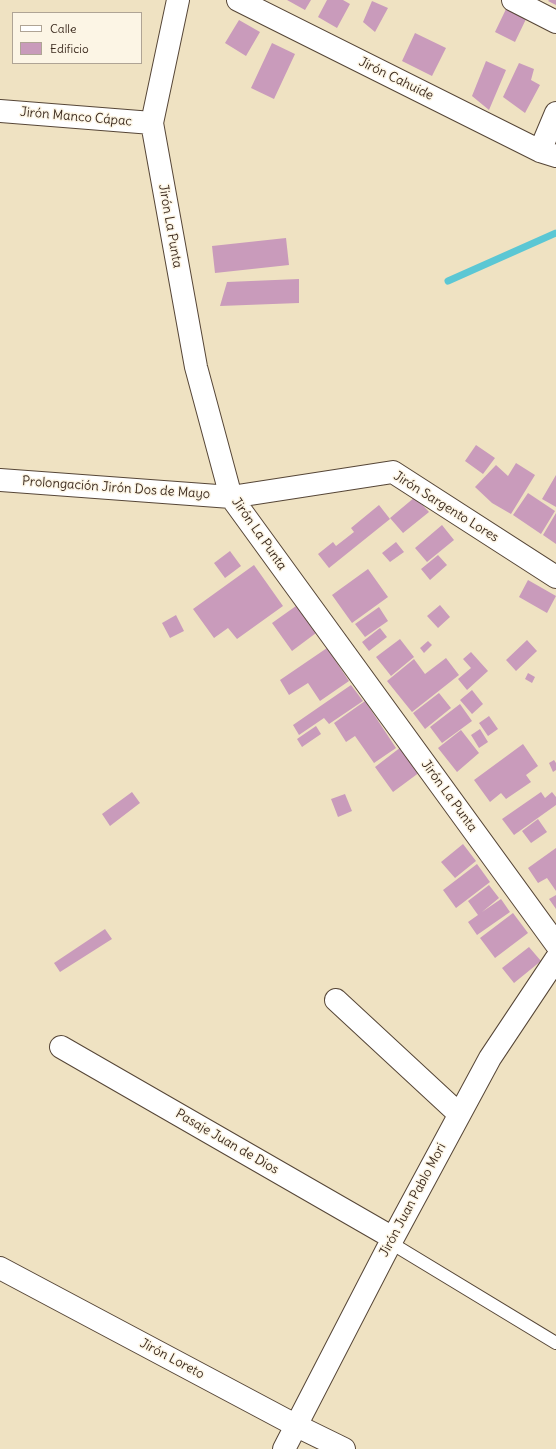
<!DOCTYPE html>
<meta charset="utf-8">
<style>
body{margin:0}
#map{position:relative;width:556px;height:1449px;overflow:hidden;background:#efe2c2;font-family:Delius,sans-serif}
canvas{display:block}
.legend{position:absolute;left:12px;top:12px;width:130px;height:52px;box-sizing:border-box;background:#fcf5e5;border:1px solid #afa495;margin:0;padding:5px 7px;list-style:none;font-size:12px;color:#3b2a1e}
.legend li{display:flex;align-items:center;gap:8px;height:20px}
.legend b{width:20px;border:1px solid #afa495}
</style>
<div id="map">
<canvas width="556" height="1449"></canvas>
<ul class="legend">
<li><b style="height:5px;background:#fff"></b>Calle</li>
<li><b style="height:11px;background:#c99bbb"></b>Edificio</li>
</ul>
</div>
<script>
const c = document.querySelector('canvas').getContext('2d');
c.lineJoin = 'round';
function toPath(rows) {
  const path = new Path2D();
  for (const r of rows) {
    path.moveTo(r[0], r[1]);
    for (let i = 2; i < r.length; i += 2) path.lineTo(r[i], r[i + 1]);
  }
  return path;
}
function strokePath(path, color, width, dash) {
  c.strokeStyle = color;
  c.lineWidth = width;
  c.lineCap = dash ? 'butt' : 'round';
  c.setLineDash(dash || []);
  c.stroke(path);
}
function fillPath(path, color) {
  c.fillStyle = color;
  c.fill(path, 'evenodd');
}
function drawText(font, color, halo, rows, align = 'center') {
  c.font = font + ' Delius,sans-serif';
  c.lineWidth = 3;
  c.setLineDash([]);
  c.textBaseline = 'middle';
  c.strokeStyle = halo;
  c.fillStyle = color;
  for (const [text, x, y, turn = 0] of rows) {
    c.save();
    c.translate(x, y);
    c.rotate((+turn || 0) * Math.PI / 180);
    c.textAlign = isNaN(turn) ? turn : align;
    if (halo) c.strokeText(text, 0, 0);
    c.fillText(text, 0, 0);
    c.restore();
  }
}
const stream = toPath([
 [448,281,556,233]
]);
const building = toPath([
 [287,0,311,0,305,10],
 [327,0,343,0,350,4,337,28,318,17],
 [549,0,556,0,556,5,548,1],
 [372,1,388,8,375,32,363,22],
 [507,7,527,17,515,42,495,32],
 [239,20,260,32,246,56,225,43],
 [415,33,446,48,432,76,402,61],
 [272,43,295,54,274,99,251,88],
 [486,61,506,70,489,110,472,96],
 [519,63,534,69,531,80,540,85,525,113,503,97],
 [286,238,289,265,215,273,212,246],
 [299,279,299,303,220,306,227,282],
 [476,445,495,458,483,474,465,461],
 [516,463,535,475,511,514,492,503,475,487,496,465,508,476],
 [556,475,556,507,542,499],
 [528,493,555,511,541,534,513,515],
 [415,497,429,512,403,533,390,518],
 [379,505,390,519,329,568,318,554,333,542,336,546,354,532,351,528],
 [556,513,556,544,543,535],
 [442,525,454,540,427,562,415,548],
 [396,542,404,552,390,562,382,553],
 [230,551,241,566,225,578,214,563],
 [438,555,447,565,430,580,421,569],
 [254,565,283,606,237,639,228,628,214,638,193,609],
 [368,569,388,597,352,623,332,595],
 [528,580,556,596,547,613,519,597],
 [440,605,450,617,438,628,427,616],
 [296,606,316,633,292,651,272,623],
 [379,607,388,621,365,637,355,624],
 [176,615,184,631,170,638,162,623],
 [380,628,387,637,369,651,362,642],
 [400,639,414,657,391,676,376,657],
 [527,640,537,651,516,671,506,660],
 [428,641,432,645,424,653,420,648],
 [327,648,349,681,320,701,308,683,289,695,280,680],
 [471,652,488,671,467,690,458,679,471,668,463,659],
 [446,658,459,675,412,712,387,681,414,659,425,674],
 [528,673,535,677,532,683,525,679],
 [351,685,363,701,329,724,324,718,299,735,293,725],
 [472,690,483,704,472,714,460,700],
 [439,693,451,708,425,729,413,713],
 [365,701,396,748,374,763,355,736,346,742,334,723],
 [460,704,472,721,442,743,430,727],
 [489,716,498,729,488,736,479,723],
 [316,726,321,734,302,747,297,739],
 [480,729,488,742,479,748,471,735],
 [461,730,479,753,457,772,438,748],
 [523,744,538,766,526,775,531,782,506,799,501,793,490,802,474,780],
 [401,747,420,772,393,792,375,767],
 [554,760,556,763,556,770,553,772,549,763],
 [132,792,140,803,110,826,102,814],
 [541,792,545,798,552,792,556,797,556,805,514,835,502,819],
 [345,794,352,811,338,817,331,799],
 [538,819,547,832,531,843,522,831],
 [463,844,476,861,455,878,441,862],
 [556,848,556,891,547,878,538,883,528,868],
 [477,864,490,882,456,908,443,890],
 [489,885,499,898,482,912,501,899,510,912,477,935,468,922,478,915,468,901],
 [556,895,556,909,549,899],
 [513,913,528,933,495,958,480,938],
 [105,929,112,939,60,972,54,963],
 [529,947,541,961,514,983,502,968]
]);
const service = toPath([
 [391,1243,556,1343]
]);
const minor = toPath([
 [178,0,152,123,196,367,231,497,556,944],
 [238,0,540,151,556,156],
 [513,0,556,22],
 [0,111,152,123],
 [540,151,556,113],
 [0,480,231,497,393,472,556,577],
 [336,1000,459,1114],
 [61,1047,393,1238],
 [0,1268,297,1426,344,1449],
 [284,1449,393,1238,490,1058,556,959]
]);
const streetNames = [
 ["Jirón Cahuide",396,79,26],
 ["Jirón Manco Cápac",76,117,5],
 ["Jirón La Punta",170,226,80],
 ["Prolongación Jirón Dos de Mayo",116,488,4],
 ["Jirón Sargento Lores",446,507,32],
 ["Jirón La Punta",259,534,55],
 ["Jirón La Punta",449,796,54],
 ["Pasaje Juan de Dios",227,1142,30],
 ["Jirón Juan Pablo Mori",413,1200,-62],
 ["Jirón Loreto",172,1359,28]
];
strokePath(stream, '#5bc7d4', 7);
fillPath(building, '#c99bbb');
strokePath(service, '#564637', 14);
strokePath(minor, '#564637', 24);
strokePath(service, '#fff', 12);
strokePath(minor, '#fff', 22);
drawText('13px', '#3b2a1e', '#fcf5e5', streetNames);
</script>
